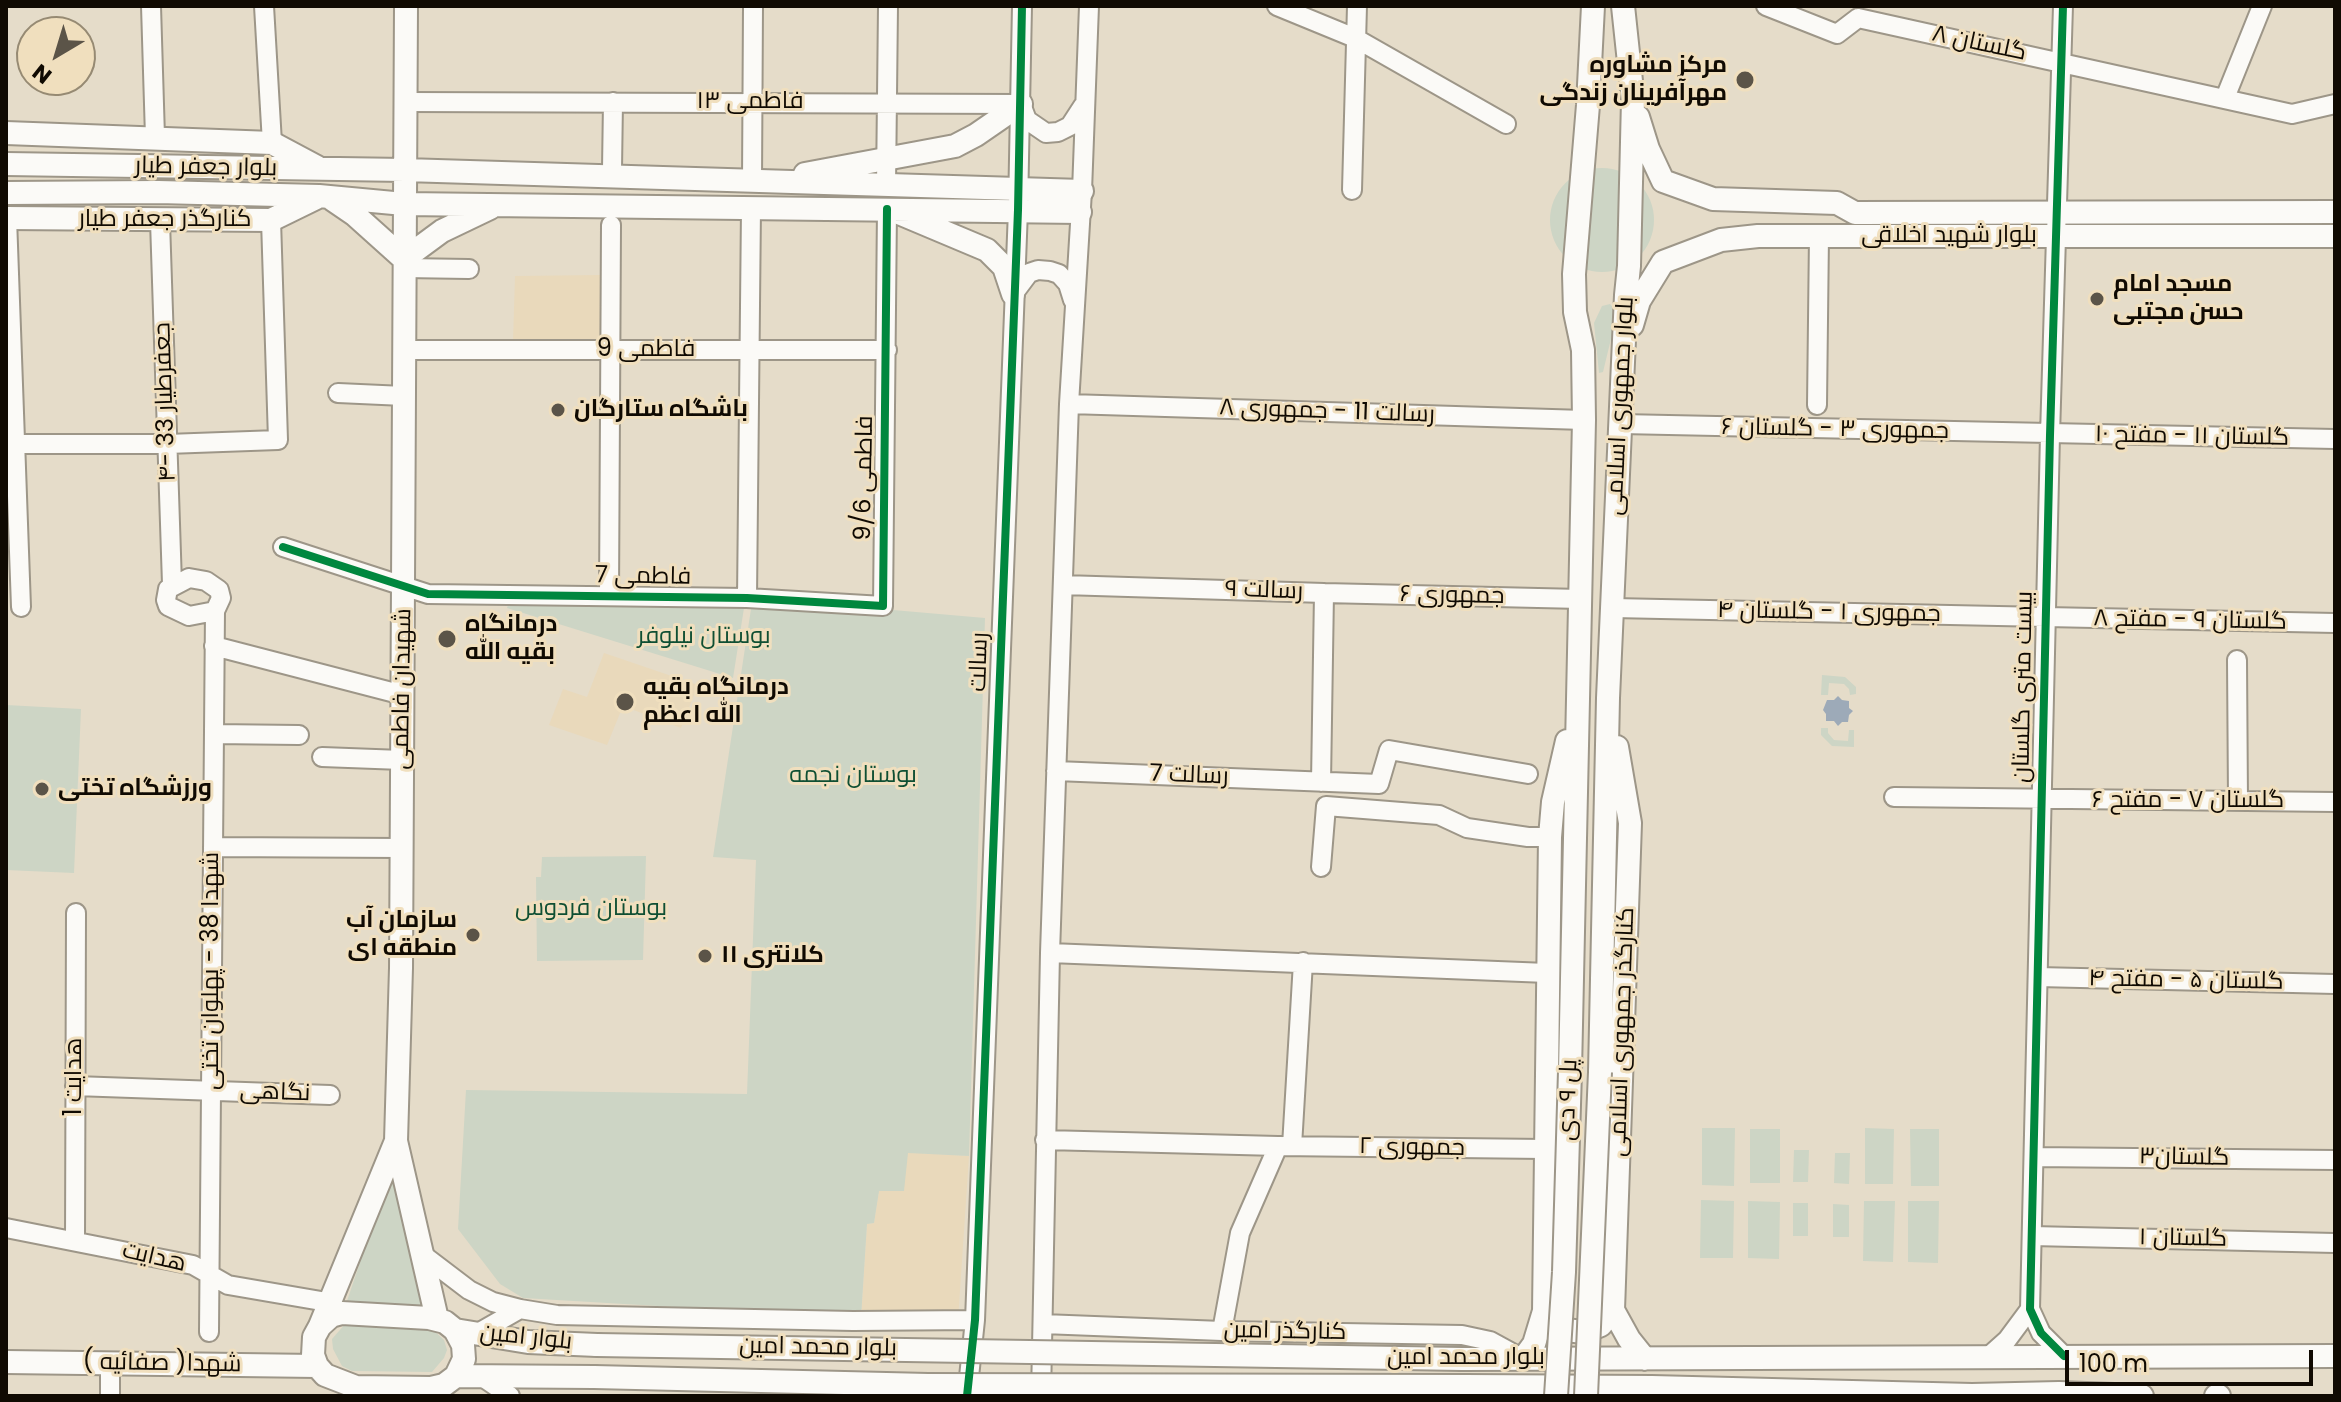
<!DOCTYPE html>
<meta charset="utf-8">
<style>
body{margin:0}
#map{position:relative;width:2341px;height:1402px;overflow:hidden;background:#e5dcc9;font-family:Poppins,sans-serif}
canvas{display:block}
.frame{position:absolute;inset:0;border:8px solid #100a02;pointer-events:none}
.north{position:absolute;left:16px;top:16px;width:80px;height:80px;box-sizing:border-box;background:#f0dfbe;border:2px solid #968a73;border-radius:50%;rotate:218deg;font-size:22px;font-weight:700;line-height:32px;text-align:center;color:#100a02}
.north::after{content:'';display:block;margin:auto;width:28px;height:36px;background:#5b5448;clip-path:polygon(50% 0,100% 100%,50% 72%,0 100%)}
.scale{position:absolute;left:2065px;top:1350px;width:248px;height:36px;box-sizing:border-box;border:4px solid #100a02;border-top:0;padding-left:10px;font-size:24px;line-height:28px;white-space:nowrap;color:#100a02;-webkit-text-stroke:6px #f0dfbe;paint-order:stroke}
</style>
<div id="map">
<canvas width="2341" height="1402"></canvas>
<div class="frame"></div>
<div class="north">N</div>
<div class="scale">100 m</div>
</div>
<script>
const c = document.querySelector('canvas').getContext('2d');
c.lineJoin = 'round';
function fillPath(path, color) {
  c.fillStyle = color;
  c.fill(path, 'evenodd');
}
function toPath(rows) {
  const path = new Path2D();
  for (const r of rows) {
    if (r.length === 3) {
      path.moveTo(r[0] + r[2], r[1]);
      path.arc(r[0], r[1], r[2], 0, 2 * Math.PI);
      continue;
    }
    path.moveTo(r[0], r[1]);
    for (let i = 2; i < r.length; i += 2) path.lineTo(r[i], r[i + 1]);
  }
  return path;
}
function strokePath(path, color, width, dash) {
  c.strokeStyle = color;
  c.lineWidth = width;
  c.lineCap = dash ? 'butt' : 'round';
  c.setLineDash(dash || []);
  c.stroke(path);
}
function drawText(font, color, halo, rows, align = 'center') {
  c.font = font + ' Poppins,Cairo,sans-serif';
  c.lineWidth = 6;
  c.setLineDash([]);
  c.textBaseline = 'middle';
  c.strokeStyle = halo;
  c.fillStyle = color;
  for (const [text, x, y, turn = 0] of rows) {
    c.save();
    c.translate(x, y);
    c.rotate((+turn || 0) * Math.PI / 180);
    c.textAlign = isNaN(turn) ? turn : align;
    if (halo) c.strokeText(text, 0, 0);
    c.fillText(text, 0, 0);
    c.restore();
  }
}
const built = toPath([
 [602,275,602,336,598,340,513,342,515,276],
 [604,653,698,685,681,728,623,706,607,745,549,725,563,689,587,697],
 [907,1152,969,1156,958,1320,861,1318,867,1224,874,1223,879,1191]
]);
const green = toPath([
 [1602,220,52],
 [1610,304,1615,310,1616,318,1603,372,1599,373,1594,323,1602,306],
 [509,602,744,608,733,678,507,608],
 [751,609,893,610,985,618,969,1156,908,1153,904,1191,879,1191,874,1223,867,1224,861,1318,523,1298,500,1284,458,1229,466,1090,747,1094,756,860,713,857],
 [1822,675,1845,677,1856,687,1856,694,1850,695,1849,689,1844,684,1829,683,1828,695,1821,695],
 [6,705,81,709,74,873,6,870],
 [1821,728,1828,728,1828,733,1834,740,1848,741,1849,730,1854,730,1854,747,1832,746,1821,735],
 [646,856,643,960,537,961,536,877,541,877,542,857],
 [1702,1128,1735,1128,1734,1186,1702,1185],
 [1865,1128,1894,1129,1893,1184,1865,1184],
 [1750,1129,1780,1129,1780,1183,1750,1183],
 [1910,1129,1939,1129,1939,1186,1911,1186],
 [1794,1150,1809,1150,1808,1182,1793,1182],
 [1835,1153,1850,1153,1849,1184,1834,1183],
 [392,1167,433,1306,347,1301],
 [1701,1200,1734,1201,1733,1258,1700,1258],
 [1748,1201,1780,1202,1779,1259,1748,1258],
 [1864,1201,1895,1201,1893,1262,1863,1261],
 [1908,1201,1939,1201,1938,1263,1908,1262],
 [1793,1203,1808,1203,1808,1236,1793,1236],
 [1833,1204,1849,1205,1849,1237,1833,1237],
 [346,1323,431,1328,444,1340,447,1350,444,1358,432,1372,352,1371,342,1366,333,1349,332,1339]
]);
const water = toPath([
 [1838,696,1842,700,1849,701,1849,708,1853,711,1849,715,1848,722,1842,722,1838,726,1834,721,1826,721,1826,714,1823,710,1827,700,1834,700]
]);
const minor = toPath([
 [151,6,155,137],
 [264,6,272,143],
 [1277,6,1355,38,1506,124],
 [1766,6,1837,34,1858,18],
 [2063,6,2050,435,2030,1309,2041,1333,2064,1356],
 [1858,18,2292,114,2335,104],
 [2225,98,2262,6],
 [406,102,1021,104,1027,120,1046,133,1058,132,1070,126,1083,106],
 [612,169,613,102],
 [752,181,753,6],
 [886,186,888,6],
 [1352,190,1357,6],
 [7,218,21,607],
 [160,221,172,584],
 [404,268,469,269],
 [1014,293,1029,273,1038,270,1050,271,1059,274,1068,284,1073,300],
 [404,350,887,350],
 [338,393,404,396],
 [1069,404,1584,420],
 [1817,405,1819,235],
 [1621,424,2335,439],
 [16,444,167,444,278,440,271,220],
 [283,547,428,594,747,598,883,606,887,209],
 [189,578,206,581,219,590,221,598,215,611,189,616,168,606,166,600,168,589,189,578],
 [1063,585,1324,593,1321,782],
 [1324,593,1581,599],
 [609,596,611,225],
 [747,598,751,208],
 [1613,608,2335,623],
 [214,646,403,695],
 [2237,660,2238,801],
 [214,734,299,735],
 [322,757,402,760],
 [1056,771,1379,784,1389,750,1528,774],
 [1894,797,2335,802],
 [213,847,402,848],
 [1321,867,1326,806,1439,815,1467,828,1528,837,1550,837],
 [1050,953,1547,973],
 [2038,977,2335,984],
 [75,1086,330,1095],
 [1045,1140,1278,1146,1545,1149],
 [1292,1146,1303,962],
 [2034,1157,2335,1160],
 [6,1228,193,1265,228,1285,327,1302,340,1312],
 [2032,1236,2335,1243],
 [75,1241,76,913],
 [423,1255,469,1290,493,1302,520,1309],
 [1043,1324,1222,1331,1462,1335,1490,1341,1523,1359],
 [1222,1331,1240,1233,1278,1146],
 [209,1332,215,611],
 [478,1333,520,1309,557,1315,853,1321,975,1320],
 [1988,1357,2007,1340,2030,1309],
 [481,1376,510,1396],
 [110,1396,110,1364],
 [967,1396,975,1320,1018,210,1022,6],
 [1041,1396,1050,953,1069,404,1082,191,1089,6]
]);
const major = toPath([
 [406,6,401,968,396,1141,437,1319],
 [1638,117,1648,149,1663,181,1713,199,1837,203,1855,213,2335,212],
 [6,133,272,143,317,167],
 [6,164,405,170,1082,191],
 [805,174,955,146,976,135,1021,104],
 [6,193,158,192,319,196,404,204,1080,212],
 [333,200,355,215,404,259,442,231,490,208],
 [899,213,987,250,1004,267,1013,294],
 [6,218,271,220,316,198],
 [1632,325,1639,301,1663,262,1721,240,1758,236,2335,236],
 [1617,747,1630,823,1613,1310,1629,1339,1645,1359],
 [1570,1071,1584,420,1583,350,1575,312,1574,274,1588,105,1593,6],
 [1600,1072,1608,698,1626,295,1629,266,1633,100,1623,6],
 [342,1313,429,1318,445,1322,455,1330,463,1345,464,1359,456,1376,444,1385,431,1388,356,1387,325,1375,317,1366,313,1355,314,1337,320,1326,331,1316,342,1313],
 [1547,1315,1565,1330,1584,1332,1601,1325,1613,1310],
 [320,1326,396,1141],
 [455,1330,528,1342,597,1345],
 [1462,1359,2335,1356],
 [1523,1359,1534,1344,1544,1311,1550,837,1553,802,1567,741],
 [6,1362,317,1366],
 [456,1376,594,1377],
 [1464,1386,1652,1387,1972,1395,2059,1393,2142,1396],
 [2216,1396,2219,1396]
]);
const majorBridge = toPath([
 [597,1345,1462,1359],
 [594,1377,928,1385,1464,1386],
 [1556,1396,1564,1272,1570,1071],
 [1586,1396,1600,1072]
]);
const cycleway = toPath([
 [2063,6,2050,435,2030,1309,2041,1333,2064,1356],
 [283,547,428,594,747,598,883,606,887,209],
 [967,1396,975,1320,1018,210,1022,6]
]);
const markers = [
 [1745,80,10,"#5b5448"],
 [2097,299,8,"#5b5448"],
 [558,410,8,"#5b5448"],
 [447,639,10,"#5b5448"],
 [625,702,10,"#5b5448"],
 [42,789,8,"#5b5448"],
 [473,935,8,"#5b5448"],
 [705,956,8,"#5b5448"]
];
const streetNames = [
 ["گلستان ۸",1979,44,12],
 ["فاطمی ۱۳",750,102],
 ["بلوار جعفر طیار",206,168,1],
 ["کنارگذر جعفر طیار",165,220],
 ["بلوار شهید اخلاقی",1949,236],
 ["فاطمی 9",646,350],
 ["۴- جعفرطیار 33",166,402,-92],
 ["بلوار جمهوری اسلامی",1621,406,-87],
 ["رسالت 11 - جمهوری ۸",1327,412,2],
 ["جمهوری ۳ - گلستان ۶",1835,430,1],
 ["گلستان ۱۱ - مفتح ۱۰",2192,437,1],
 ["فاطمی 9/6",865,478,-89],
 ["فاطمی 7",643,577,1],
 ["رسالت ۹",1264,591,2],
 ["جمهوری ۶",1452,596,1],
 ["جمهوری ۱ - گلستان ۴",1829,613,1],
 ["گلستان ۹ - مفتح ۸",2190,621,1],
 ["رسالت",980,662,-88],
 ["بیست متری گلستان",2024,687,-89],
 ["شهیدان فاطمی",403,689,-89],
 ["رسالت 7",1189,776,2],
 ["گلستان ۷ - مفتح ۶",2188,801],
 ["شهدا 38 - پهلوان تختی",212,971,-90],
 ["گلستان ۵ - مفتح ۴",2186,981,1],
 ["کنارگذر جمهوری اسلامی",1623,1032,-88],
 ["هدایت 1",75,1077,-90],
 ["نگاهی",275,1093,2],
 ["پل ۹ دی",1569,1100,-88],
 ["جمهوری ۲",1412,1148,1],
 ["گلستان۳",2184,1158,1],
 ["گلستان ۱",2183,1239,1],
 ["هدایت",154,1258,13],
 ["کنارگذر امین",1285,1332,1],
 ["بلوار امین",526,1338,6],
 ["بلوار محمد امین",818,1348,1],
 ["بلوار محمد امین",1466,1358],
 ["شهدا( صفائیه )",162,1364,1]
];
const poiNames = [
 ["مرکز مشاوره",1727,66,"right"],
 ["مهرآفرینان زندگی",1727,94,"right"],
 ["مسجد امام",2113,285],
 ["حسن مجتبی",2113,313],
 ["باشگاه ستارگان",574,410],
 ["درمانگاه",465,625],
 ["بقیه الله",465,653],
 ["درمانگاه بقیه",643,688],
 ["الله اعظم",643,716],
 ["ورزشگاه تختی",58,789],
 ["سازمان آب",457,921,"right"],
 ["منطقه ای",457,949,"right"],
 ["کلانتری ۱۱",721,956]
];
const parkNames = [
 ["بوستان نیلوفر",704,637],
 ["بوستان نجمه",853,776],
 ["بوستان فردوس",591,909]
];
fillPath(built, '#e9d9bb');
fillPath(green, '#cdd5c5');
fillPath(water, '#9daab8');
strokePath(minor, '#9d9688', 22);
strokePath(major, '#9d9688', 26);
strokePath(minor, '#fbfaf7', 18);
strokePath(major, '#fbfaf7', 22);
strokePath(majorBridge, '#9d9688', 26, []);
strokePath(majorBridge, '#fbfaf7', 22);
strokePath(cycleway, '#00873e', 8);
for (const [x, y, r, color] of markers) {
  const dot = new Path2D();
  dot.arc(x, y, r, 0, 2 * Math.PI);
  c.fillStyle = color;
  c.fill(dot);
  strokePath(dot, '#f0dfbe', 3);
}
drawText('24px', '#100a02', '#f0dfbe', streetNames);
drawText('bold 24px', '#100a02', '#f0dfbe', poiNames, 'left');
drawText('24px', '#0f4f33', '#f0dfbe', parkNames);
</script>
